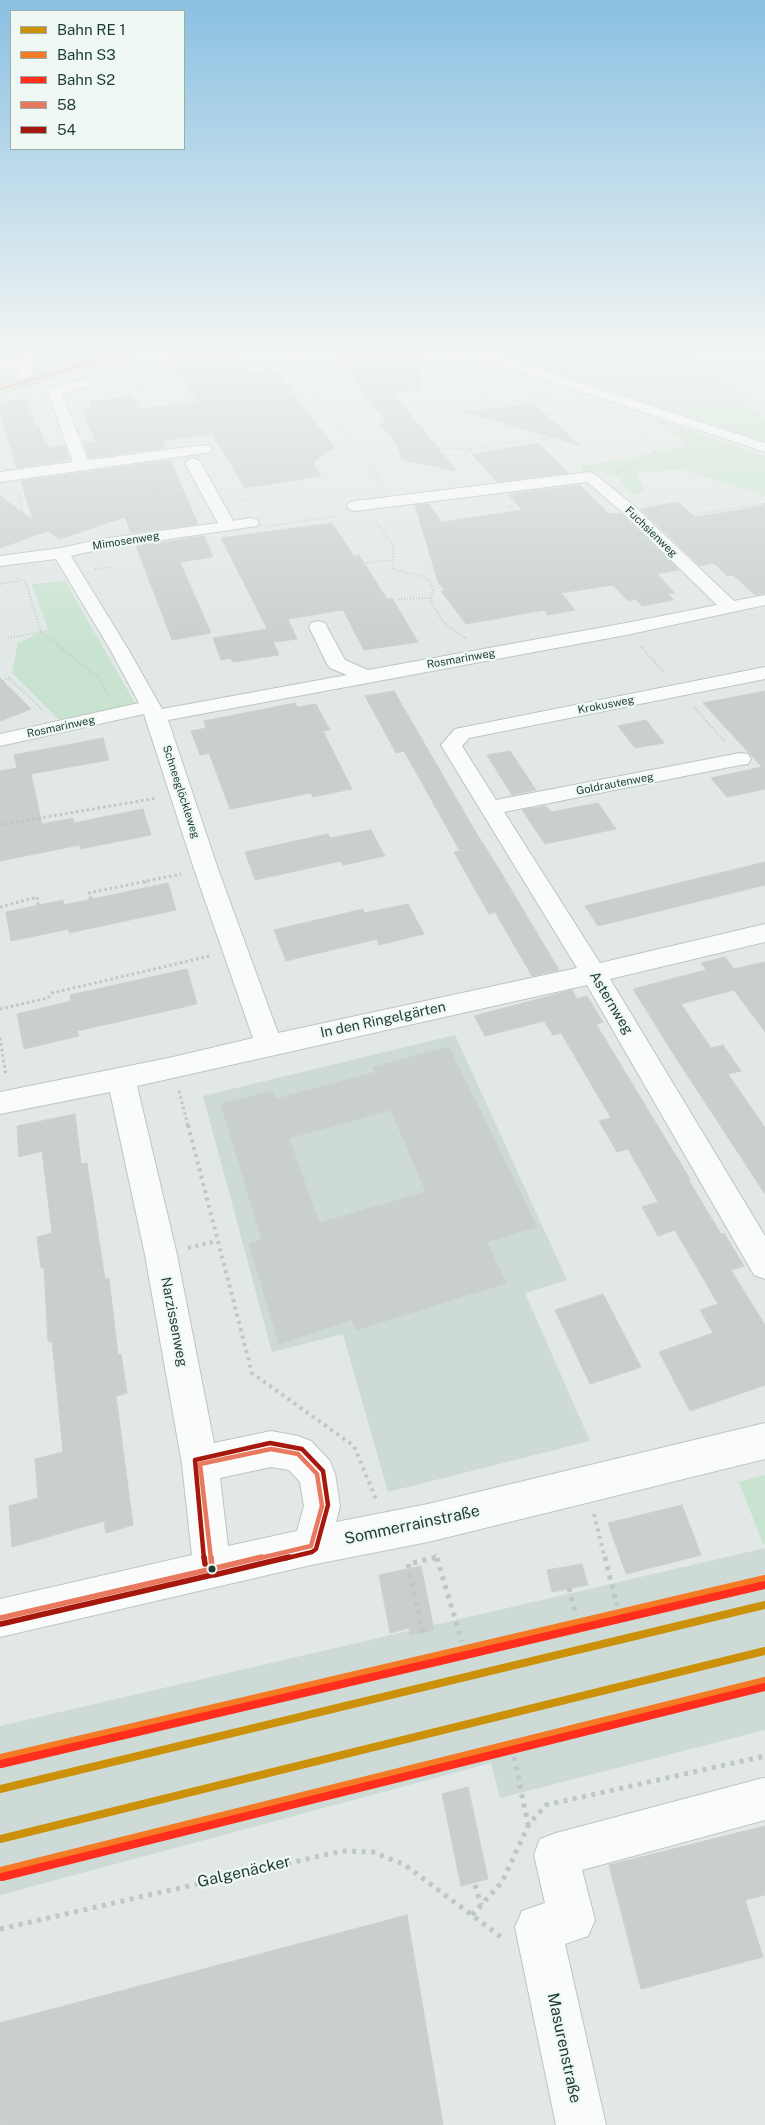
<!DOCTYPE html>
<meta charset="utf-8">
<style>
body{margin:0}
#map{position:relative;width:765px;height:2125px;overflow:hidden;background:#e1e8e5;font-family:"Public Sans",sans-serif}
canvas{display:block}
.legend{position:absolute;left:10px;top:10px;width:175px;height:140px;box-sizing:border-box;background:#eff8f3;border:1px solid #9bada7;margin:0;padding:6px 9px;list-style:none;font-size:15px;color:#1e3c35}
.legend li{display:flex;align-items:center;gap:10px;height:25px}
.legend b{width:25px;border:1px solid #9bada7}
</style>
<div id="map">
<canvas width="765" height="2125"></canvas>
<ul class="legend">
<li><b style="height:6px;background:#cc910b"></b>Bahn RE 1</li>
<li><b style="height:6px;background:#f47a25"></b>Bahn S3</li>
<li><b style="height:6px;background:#ff2e1d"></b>Bahn S2</li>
<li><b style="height:6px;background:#e8795e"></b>58</li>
<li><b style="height:6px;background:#a6180e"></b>54</li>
</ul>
</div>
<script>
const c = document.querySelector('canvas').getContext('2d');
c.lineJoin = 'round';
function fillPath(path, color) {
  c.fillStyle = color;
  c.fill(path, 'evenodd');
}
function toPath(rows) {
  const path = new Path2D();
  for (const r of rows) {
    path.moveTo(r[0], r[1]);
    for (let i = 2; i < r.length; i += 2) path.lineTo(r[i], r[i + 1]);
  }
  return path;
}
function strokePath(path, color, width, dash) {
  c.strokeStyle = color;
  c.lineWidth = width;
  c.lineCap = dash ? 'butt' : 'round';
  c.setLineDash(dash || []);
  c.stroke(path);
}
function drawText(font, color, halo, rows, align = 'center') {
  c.font = font + ' "Public Sans",sans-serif';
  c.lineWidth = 4.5;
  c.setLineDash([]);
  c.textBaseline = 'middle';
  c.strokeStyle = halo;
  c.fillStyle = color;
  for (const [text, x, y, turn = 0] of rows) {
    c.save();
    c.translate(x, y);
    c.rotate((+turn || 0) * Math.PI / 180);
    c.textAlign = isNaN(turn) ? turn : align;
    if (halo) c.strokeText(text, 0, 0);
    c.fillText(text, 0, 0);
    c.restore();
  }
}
const built = toPath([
 [0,351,116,351,0,385],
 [455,1035,567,1280,525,1293,590,1441,388,1492,343,1334,272,1352,203,1096],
 [765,1548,765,1730,500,1798,491,1763,0,1895,0,1726]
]);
const green = toPath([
 [491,351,689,351,765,420,765,443,493,353],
 [653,418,765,456,765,496,682,469,636,473,645,491,632,495,618,477,601,471,582,472,582,465,620,460,682,446,684,439,666,431],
 [65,581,136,705,59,720,12,673,18,643,48,629,32,584],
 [765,1475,765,1543,763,1544,739,1482]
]);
const building = toPath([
 [164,351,234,351,253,373,275,370,335,448,313,462,321,476,245,488,212,434,162,441,165,448,89,458,84,443,96,442,84,414,86,414,84,410,91,409,90,402,132,396,139,409,198,401,164,351],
 [333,351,419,351,421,389,393,393,457,471,402,460,396,443,379,424,387,423,333,351],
 [26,399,36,426,39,426,45,443,48,443,49,447,65,446,70,460,17,468,0,414,0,402,26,399],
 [533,403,581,446,464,412,533,403],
 [538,443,568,473,497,482,472,454,538,443],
 [170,460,198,524,131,533,125,517,60,539,48,531,0,548,0,496,33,520,21,481,170,460],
 [580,485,609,514,621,513,679,570,657,574,675,593,668,594,674,600,642,606,636,599,628,601,613,585,561,593,575,610,548,615,544,610,466,624,441,591,445,591,438,582,415,505,428,504,442,522,522,510,508,494,580,485],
 [678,502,695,517,765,506,765,593,755,595,733,575,727,576,714,563,700,566,640,509,678,502],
 [332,523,354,556,359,555,387,599,392,598,418,642,364,650,343,610,288,619,297,639,274,642,221,538,332,523],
 [204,536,213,557,180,562,211,633,172,640,136,546,204,536],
 [267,629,279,655,233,662,231,658,221,660,213,638,267,629],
 [0,678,31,709,0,721,0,678],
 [394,691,475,831,499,869,559,970,532,976,495,912,489,914,454,852,460,851,404,751,396,753,365,696,394,691],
 [765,691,765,789,727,797,711,778,762,767,703,703,765,691],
 [295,703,297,707,316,704,330,730,323,731,352,789,313,797,311,793,230,809,209,753,200,755,191,731,206,728,204,721,295,703],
 [646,720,664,743,635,748,618,726,646,720],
 [103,738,109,760,31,774,42,824,73,818,74,823,143,809,151,835,80,849,80,845,0,861,0,771,17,768,14,755,103,738],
 [510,751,536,790,512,795,487,755,510,751],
 [598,803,616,829,545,844,522,810,546,806,551,812,598,803],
 [371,830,385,856,343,865,341,861,255,880,245,852,328,834,330,838,371,830],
 [765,862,765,885,598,926,585,906,765,862],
 [168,883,176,910,69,933,69,929,11,941,6,912,63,900,64,905,168,883],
 [408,904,424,934,379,945,377,939,286,961,274,930,363,909,364,913,408,904],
 [725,957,734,969,765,962,765,1032,734,990,681,1004,711,1048,723,1045,741,1071,728,1074,765,1128,765,1194,676,1058,633,989,706,970,701,963,725,957],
 [187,969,197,1004,77,1031,79,1036,24,1049,17,1014,71,1001,70,995,187,969],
 [572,990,577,999,587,996,603,1022,596,1024,690,1179,688,1179,721,1234,724,1233,744,1266,731,1270,765,1325,765,1385,690,1411,659,1352,713,1333,700,1310,718,1304,675,1230,658,1236,642,1207,658,1202,628,1149,617,1152,599,1121,611,1118,561,1033,553,1035,544,1021,485,1036,474,1016,572,990],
 [449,1047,537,1227,487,1242,506,1283,356,1330,352,1320,279,1344,249,1244,262,1240,221,1104,273,1091,276,1099,375,1072,373,1067,449,1047],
 [391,1110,426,1192,319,1223,289,1138,391,1110],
 [75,1114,81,1164,87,1163,105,1279,109,1278,118,1355,121,1354,127,1393,116,1396,133,1525,106,1533,104,1521,12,1547,9,1506,38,1498,35,1459,63,1452,52,1341,48,1342,44,1268,41,1268,37,1237,52,1233,42,1151,19,1157,17,1126,75,1114],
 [603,1294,641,1367,590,1384,555,1310,603,1294],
 [682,1505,701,1555,626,1574,608,1523,682,1505],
 [582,1564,588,1585,552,1592,547,1570,582,1564],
 [421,1566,434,1630,410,1635,409,1628,390,1633,379,1575,421,1566],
 [468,1787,488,1879,461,1886,442,1794,468,1787],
 [765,1826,765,1895,745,1900,763,1957,641,1989,609,1865,765,1826],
 [407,1915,443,2125,0,2125,0,2023,407,1915]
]);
const pathFar3 = toPath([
 [295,351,320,382,307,384],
 [395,351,404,358,422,366,401,374],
 [693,351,765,415],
 [578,365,699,356],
 [422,366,439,366,452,360],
 [180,380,189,399],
 [141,390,137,385,305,364],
 [103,395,182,385],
 [418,427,437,423,471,402,481,399,503,403,547,397],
 [195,432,177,401,307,384,382,483],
 [541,438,547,431,569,420,587,415],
 [439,448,471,449,465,454],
 [471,449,541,438,552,441,560,446,567,461],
 [617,472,625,470,656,452,650,439,642,436,647,432],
 [146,475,164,515],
 [83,486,96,526],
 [19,494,27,537],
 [238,502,247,500],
 [510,506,547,545],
 [669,518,765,504],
 [377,522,393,546,393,569,421,576,429,581,433,590,430,600,444,623,465,638],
 [269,526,337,516],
 [367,563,392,560],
 [95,569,111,567],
 [289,575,306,610],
 [17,578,18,581,25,580,41,632,100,679,108,695],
 [0,584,18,581],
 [398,599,430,598],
 [8,638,41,632],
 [641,647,664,672],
 [3,681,9,678,42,709],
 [694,707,725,742]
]);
const pathFar2 = toPath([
 [0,825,157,798],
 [145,881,146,887],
 [91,899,89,893,181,874],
 [0,907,37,897,38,905],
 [0,1009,48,998,52,993,210,956],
 [0,1038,6,1076],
 [179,1091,188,1126]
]);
const pathFar1 = toPath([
 [188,1125,252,1373,354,1446,376,1499],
 [188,1248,217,1241],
 [594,1514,605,1559],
 [433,1559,437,1558,436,1554]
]);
const path = toPath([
 [605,1557,617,1606],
 [437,1558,462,1642],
 [569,1588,576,1616],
 [423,1633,408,1564,437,1557],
 [514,1757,528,1824],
 [475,1885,481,1905],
 [472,1915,502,1882,529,1824,546,1805,765,1756],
 [0,1929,342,1851,373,1852,405,1865,501,1937]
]);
const minor = toPath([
 [24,351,36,351,30,376,33,382,26,386,21,385,16,376,19,367,0,368,0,360,21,359,24,351],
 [466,351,484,351,765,443,765,452,467,354,466,351],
 [86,379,91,380,93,383,91,386,62,393,88,460,205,445,210,446,212,449,210,452,205,453,0,482,0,472,73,462,47,391,49,388,86,379],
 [193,458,198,460,201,463,233,521,251,518,257,520,259,523,257,526,101,549,71,556,128,649,162,709,347,675,330,668,327,664,309,627,311,623,318,621,325,623,327,627,345,660,368,670,626,623,717,605,622,512,587,482,355,511,349,509,347,506,349,503,355,501,590,472,595,474,634,506,734,601,765,595,765,605,626,635,168,720,218,869,278,1033,577,968,441,745,455,729,765,667,765,679,469,738,462,746,496,800,740,753,748,754,751,759,748,764,740,765,504,812,600,963,765,924,765,942,610,979,765,1236,765,1279,754,1275,587,985,137,1086,177,1255,214,1443,271,1431,298,1436,311,1441,330,1461,335,1474,340,1506,336,1522,428,1504,765,1423,765,1459,428,1542,311,1565,0,1637,0,1599,192,1555,182,1464,145,1255,110,1092,0,1114,0,1092,173,1057,253,1038,194,869,144,714,0,746,0,734,139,703,110,649,56,559,0,566,0,556,61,548,101,539,218,523,185,463,188,460,193,458],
 [271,1467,289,1470,300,1482,304,1506,297,1531,228,1546,220,1478,271,1467],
 [763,1778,765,1778,765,1820,582,1870,595,1920,588,1936,565,1944,606,2125,556,2125,515,1927,522,1911,545,1903,534,1855,540,1839,556,1833,763,1778]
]);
const major = toPath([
 [119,351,138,351,137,354,0,393,0,385,119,351]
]);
const bus1Far2 = toPath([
 [0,389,132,351]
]);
const bus1Far1 = toPath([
 [211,1559,200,1464,271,1449,298,1454,317,1474,322,1506,311,1546,256,1559]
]);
const bus1 = toPath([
 [211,1557,212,1569,262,1557],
 [0,1618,212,1569]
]);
const bus2Far1 = toPath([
 [204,1559,195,1460,270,1443,302,1449,323,1471,328,1505,316,1549,312,1552,283,1559]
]);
const bus2 = toPath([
 [204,1557,205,1564],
 [214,1575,289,1557],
 [1,1624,212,1575]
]);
const rail1 = toPath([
 [0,1789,765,1605],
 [0,1839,765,1651]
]);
const rail2 = toPath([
 [0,1758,765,1579],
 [0,1871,765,1681]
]);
const rail3 = toPath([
 [1,1764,765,1585],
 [2,1877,765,1687]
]);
const markers = [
 [212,1569,4.5,"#1e3c35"]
];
const farStreetnames = [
 ["Fuchsienweg",651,532,44],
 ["Mimosenweg",126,541,-9],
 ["Rosmarinweg",461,659,-10],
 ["Krokusweg",606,705,-11],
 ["Rosmarinweg",61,727,-12],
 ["Goldrautenweg",615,784,-11],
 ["Schneeglöckleweg",181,792,72]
];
const streetNames = [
 ["Asternweg",611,1003,59],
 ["In den Ringelgärten",383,1020,-12],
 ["Narzissenweg",174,1322,79]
];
const nearStreetnames = [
 ["Sommerrainstraße",412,1525,-12],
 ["Galgenäcker",244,1872,-13],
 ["Masurenstraße",564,2048,78]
];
fillPath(built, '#cedad5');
fillPath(green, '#c9e3d1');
fillPath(building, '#c8cfcc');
strokePath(building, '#cad1ce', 1);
strokePath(minor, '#bec5c2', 2);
strokePath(major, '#bbc5c2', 2);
strokePath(pathFar3, '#bfc8c6', 2, [1, 2]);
strokePath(pathFar2, '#bfc8c6', 3, [2.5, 3]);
strokePath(pathFar1, '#bfc8c6', 4, [3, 4.5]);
strokePath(path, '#bfc8c6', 5, [4, 5.5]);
fillPath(minor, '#fafcfb');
fillPath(major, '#ccd5d2');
strokePath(bus1Far2, '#e8795e', 2);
strokePath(bus1Far1, '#e8795e', 4.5);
strokePath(bus1, '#e8795e', 5.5);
strokePath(bus2Far1, '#a6180e', 4.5);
strokePath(bus2, '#a6180e', 5.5);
strokePath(rail1, '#cc910b', 8);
strokePath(rail2, '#f47a25', 8);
strokePath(rail3, '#ff2e1d', 8);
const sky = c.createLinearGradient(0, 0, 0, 648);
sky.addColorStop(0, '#8ac0e2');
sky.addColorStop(0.54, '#f2f5f3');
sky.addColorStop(1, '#f2f5f300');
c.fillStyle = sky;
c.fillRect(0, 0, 765, 648);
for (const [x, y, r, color] of markers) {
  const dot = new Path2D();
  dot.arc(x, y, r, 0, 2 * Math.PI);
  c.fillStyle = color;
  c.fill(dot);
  strokePath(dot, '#eff8f3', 2);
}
drawText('11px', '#1e3c35', '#eff8f3', farStreetnames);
drawText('14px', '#1e3c35', '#eff8f3', streetNames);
drawText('16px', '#1e3c35', '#eff8f3', nearStreetnames);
</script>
